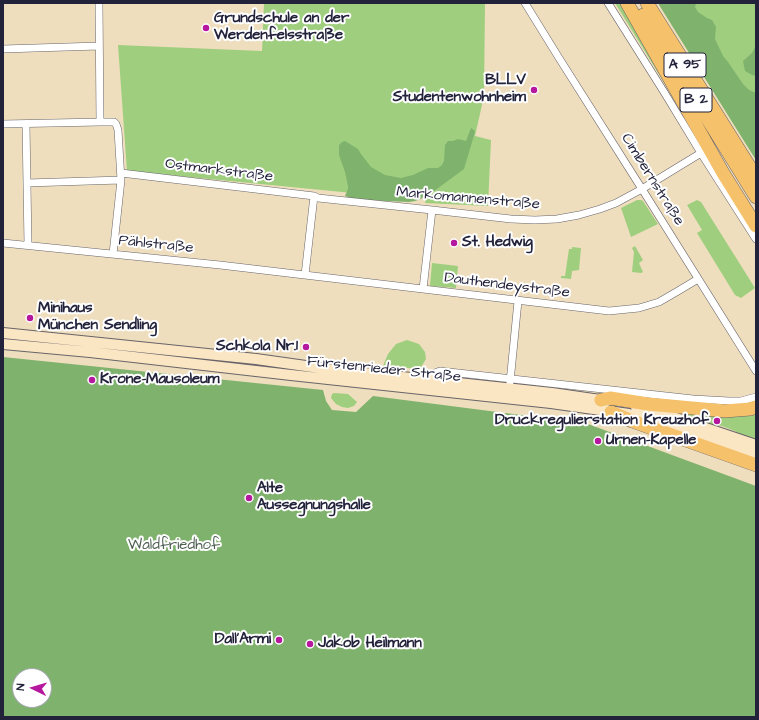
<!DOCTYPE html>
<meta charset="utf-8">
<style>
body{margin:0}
#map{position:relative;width:759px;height:720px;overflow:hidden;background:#eedebe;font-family:"Architects Daughter",sans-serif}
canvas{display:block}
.frame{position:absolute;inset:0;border:4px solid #22223b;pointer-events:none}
.north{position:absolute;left:12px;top:668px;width:40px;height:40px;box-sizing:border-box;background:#fff;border:1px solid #a7a7b1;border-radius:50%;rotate:275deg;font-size:11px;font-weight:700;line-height:16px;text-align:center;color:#22223b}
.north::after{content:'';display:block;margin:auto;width:14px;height:18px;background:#b5179e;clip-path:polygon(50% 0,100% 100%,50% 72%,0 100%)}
</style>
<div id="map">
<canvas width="759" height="720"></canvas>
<div class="frame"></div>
<div class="north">N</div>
</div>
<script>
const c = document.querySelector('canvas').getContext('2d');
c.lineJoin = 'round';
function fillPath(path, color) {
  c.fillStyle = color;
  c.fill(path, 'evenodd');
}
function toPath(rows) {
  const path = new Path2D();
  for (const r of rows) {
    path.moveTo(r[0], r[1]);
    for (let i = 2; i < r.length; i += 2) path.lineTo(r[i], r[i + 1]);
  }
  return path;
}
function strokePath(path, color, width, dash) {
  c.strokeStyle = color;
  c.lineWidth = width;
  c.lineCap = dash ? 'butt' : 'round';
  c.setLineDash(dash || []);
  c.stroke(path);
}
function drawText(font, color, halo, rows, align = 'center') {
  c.font = font + ' "Architects Daughter",sans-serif';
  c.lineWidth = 4;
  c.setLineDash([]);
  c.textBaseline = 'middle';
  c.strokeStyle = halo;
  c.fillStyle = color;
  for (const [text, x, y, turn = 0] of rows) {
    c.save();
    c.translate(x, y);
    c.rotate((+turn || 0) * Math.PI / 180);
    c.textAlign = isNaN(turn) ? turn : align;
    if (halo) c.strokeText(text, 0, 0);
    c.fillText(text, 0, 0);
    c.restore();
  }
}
const green = toPath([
 [264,3,485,3,484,96,475,136,491,140,488,206,425,203,426,197,414,199,127,171,118,45,262,51],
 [615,3,622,3,694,131],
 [658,3,756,3,756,160],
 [637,200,641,200,643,201,658,224,631,237,621,208],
 [697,200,701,202,755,288,741,298,735,295,697,233,702,230,687,205],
 [635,246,643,260,639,263,643,272,641,273,632,272,634,252,632,248],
 [572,247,581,248,579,270,572,271,571,279,561,278,561,276,565,276,569,249,572,249],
 [432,263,458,266,456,288,430,286],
 [407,340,419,344,425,352,426,359,420,369,383,366,388,354,396,344],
 [334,393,348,394,357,402,354,406,348,408,342,407,336,404,331,398,332,394],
 [756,411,756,442,745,438,735,431,722,426,704,423,670,412]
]);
const forest = toPath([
 [658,3,704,3,696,4,695,7,698,12,707,18,712,20,716,27,715,39,723,56,728,62,743,84,749,90,756,93,756,160],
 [756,45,756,76,752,75,745,71,743,61,752,53],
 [471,128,474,130,475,132,464,169,426,197,415,201,409,202,361,200,350,198,345,196,348,189,348,186,345,172,339,155,339,145,342,142,345,141,358,149,361,154,371,167,385,175,401,178,413,175,428,168,438,168,442,165,444,161,445,145,448,141,453,141,458,139,466,141],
 [3,357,323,390,326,401,332,410,356,412,373,396,583,423,588,424,756,486,756,717,3,717],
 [20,676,44,676,44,700,20,700]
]);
const minor = toPath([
 [99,3,100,122],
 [525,3,559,58,642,189,756,371],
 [608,3,664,92,701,153,756,239],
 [3,49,99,46],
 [3,124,100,122,114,122,116,124,118,130,121,180,113,254],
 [26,124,28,245],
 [121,173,314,196,318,198,432,210,511,219,535,220,557,219,579,215,600,209,616,203,642,189,701,153],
 [27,183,121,180],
 [3,243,220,265,609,311,639,308,659,302,678,291,698,279],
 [305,275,314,196],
 [423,289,432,210],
 [426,379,429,376,435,373,440,371,693,399,729,401,741,401,756,397],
 [510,382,518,301]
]);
const secondary = toPath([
 [3,333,256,359,327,369,552,393,607,401],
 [3,344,90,352,291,375,551,403,629,414,650,419,756,455],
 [636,407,670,416,756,445]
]);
const motorway = toPath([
 [627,3,723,173,756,226],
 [647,3,756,177],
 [643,15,756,197],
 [601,400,610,398,648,404,725,411,750,409,756,407],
 [611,412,632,421,756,465]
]);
const markers = [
 [206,28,4,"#b5179e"],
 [534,90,4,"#b5179e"],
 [454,243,4,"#b5179e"],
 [30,318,4,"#b5179e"],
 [306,347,4,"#b5179e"],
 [92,380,4,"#b5179e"],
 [717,421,4,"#b5179e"],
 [598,441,4,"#b5179e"],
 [249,498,4,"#b5179e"],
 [279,640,4,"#b5179e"],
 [310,644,4,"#b5179e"]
];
const shields = [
 [685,65,42],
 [696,100,32]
];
const shieldNames = [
 ["A 95",685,65],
 ["B 2",696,100]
];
const poiNames = [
 ["Grundschule an der",214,19],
 ["Werdenfelsstraße",214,36],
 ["BLLV",526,81,"right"],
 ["Studentenwohnheim",526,98,"right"],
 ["St. Hedwig",462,243],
 ["Minihaus",38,309],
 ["München Sendling",38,326],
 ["Schkola Nr.1",298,347,"right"],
 ["Krone-Mausoleum",100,380],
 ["Druckregulierstation Kreuzhof",709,421,"right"],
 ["Urnen-Kapelle",606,441],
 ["Alte",257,489],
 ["Aussegnungshalle",257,506],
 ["Dall'Armi",271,640,"right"],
 ["Jakob Heilmann",318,644]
];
const streetNames = [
 ["Ostmarkstraße",219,171,7],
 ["Cimbernstraße",652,180,58],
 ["Markomannenstraße",468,199,5],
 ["Pählstraße",156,245,6],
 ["Dauthendeystraße",507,286,7],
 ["Fürstenrieder Straße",384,370,6]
];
const parkNames = [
 ["Waldfriedhof",174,546]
];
fillPath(green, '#9fcf7e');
fillPath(forest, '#7fb26d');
strokePath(minor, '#696469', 8);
strokePath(secondary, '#696469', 12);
strokePath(motorway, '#696469', 14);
strokePath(minor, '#fff', 7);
strokePath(secondary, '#fbe6c4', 10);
strokePath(motorway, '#f5c16b', 13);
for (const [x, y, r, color] of markers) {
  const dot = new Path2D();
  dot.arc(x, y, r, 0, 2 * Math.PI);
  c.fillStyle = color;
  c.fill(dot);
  strokePath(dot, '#fff', 1.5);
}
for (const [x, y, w] of shields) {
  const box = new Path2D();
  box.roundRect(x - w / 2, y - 12, w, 24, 3);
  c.fillStyle = '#fff';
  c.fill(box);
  strokePath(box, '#22223b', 1);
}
drawText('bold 14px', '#22223b', null, shieldNames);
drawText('bold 15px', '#22223b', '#fff', poiNames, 'left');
drawText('15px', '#22223b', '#fff', streetNames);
drawText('15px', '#4e5f52', '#fff', parkNames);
</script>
